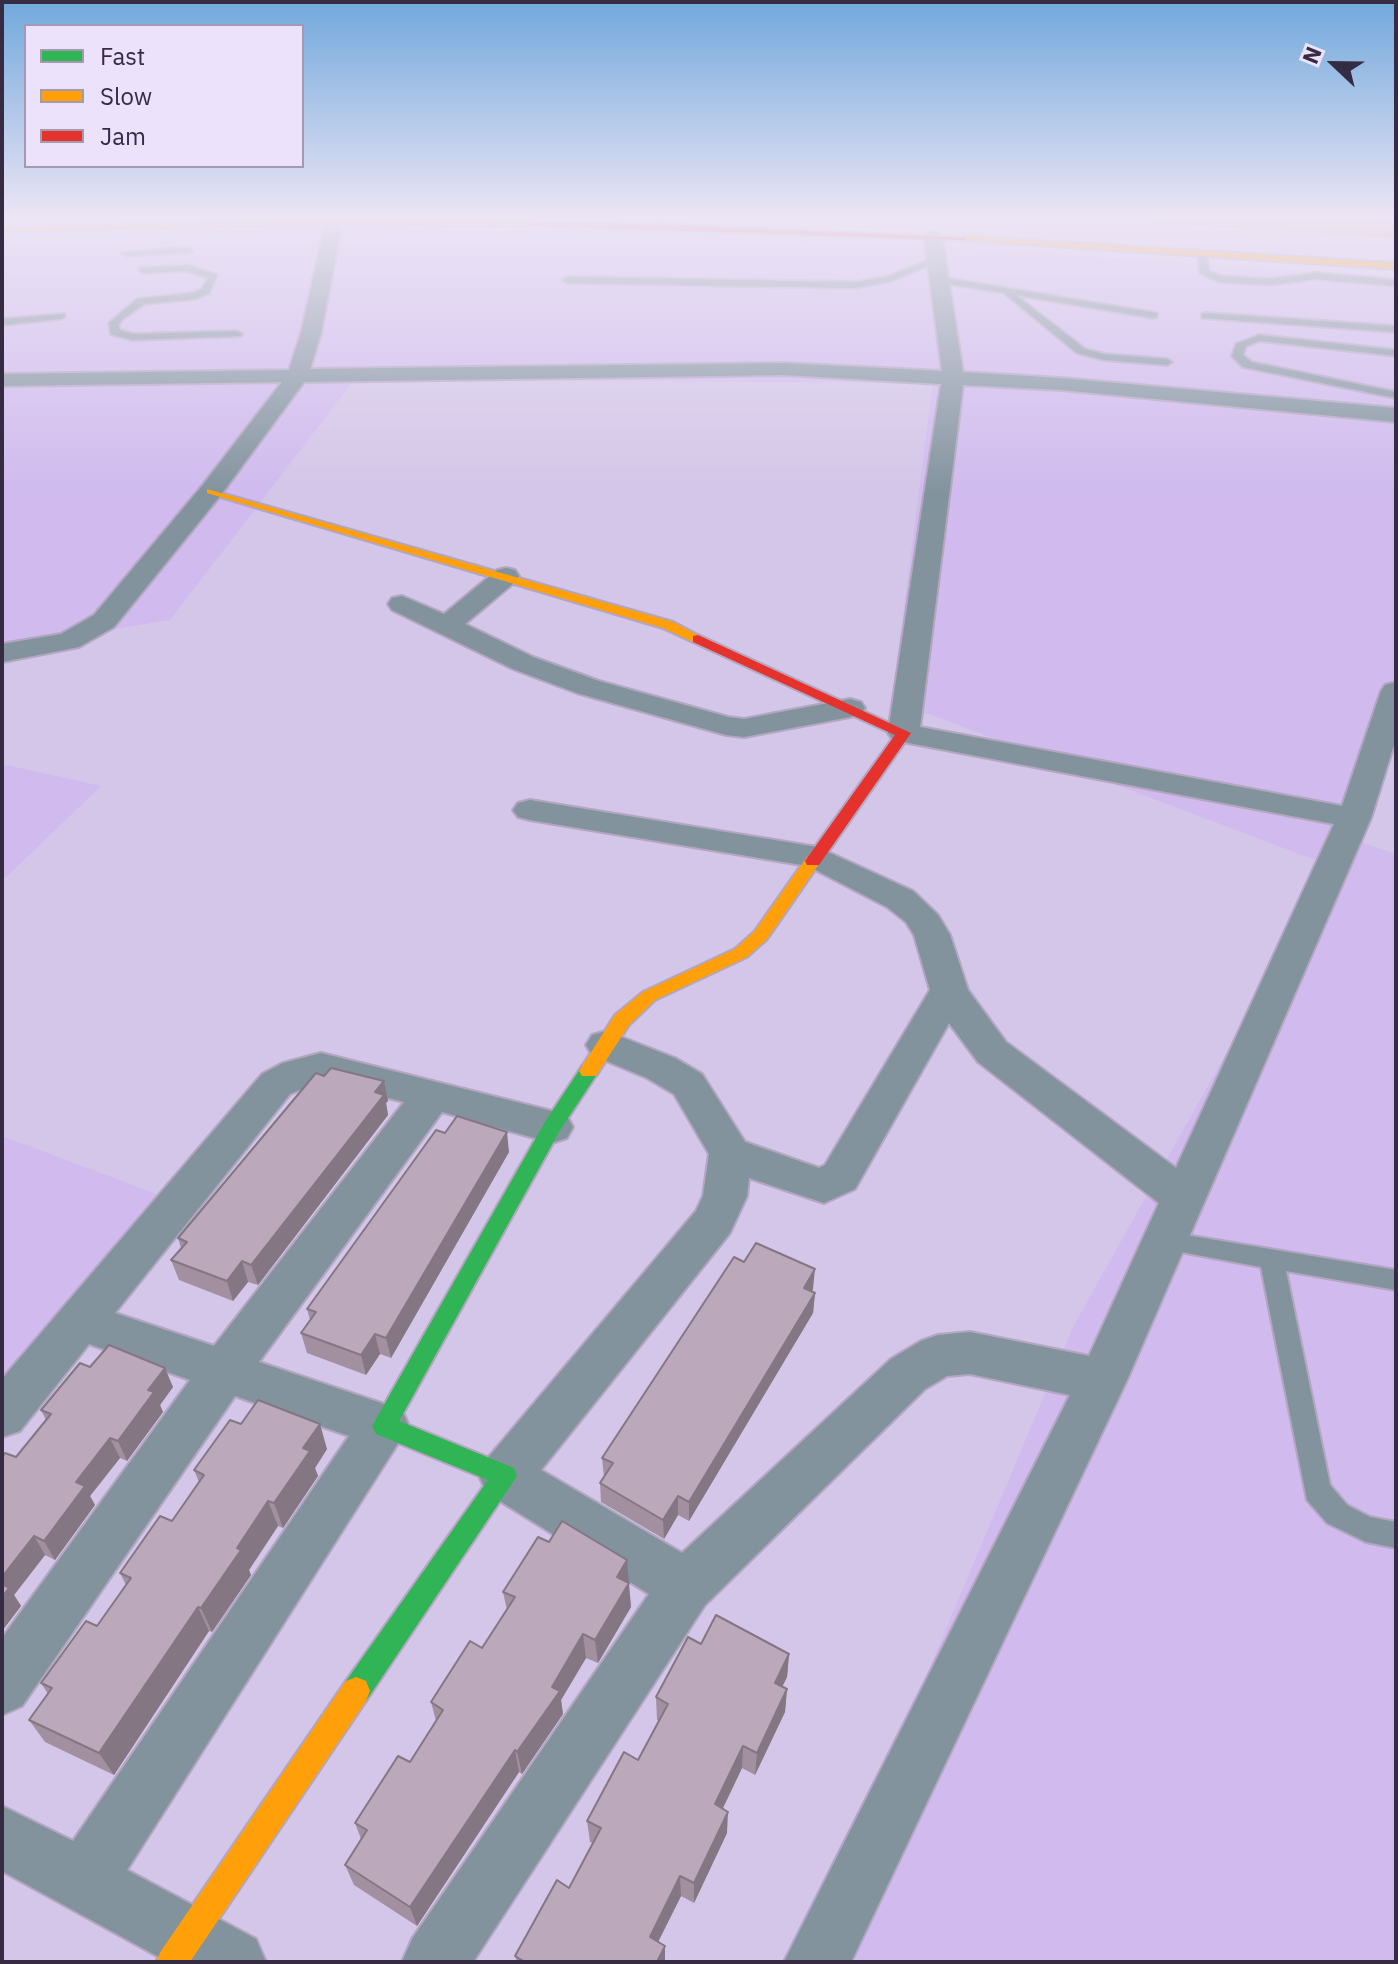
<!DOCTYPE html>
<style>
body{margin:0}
#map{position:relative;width:1398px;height:1964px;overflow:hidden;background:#d4c6e8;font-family:"IBM Plex Sans",sans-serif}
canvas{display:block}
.frame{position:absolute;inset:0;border:4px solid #352b43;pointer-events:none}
.legend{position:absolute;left:24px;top:24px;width:280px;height:144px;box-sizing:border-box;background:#ece2fb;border:2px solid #a399b1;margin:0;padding:10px 14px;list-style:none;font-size:24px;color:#352b43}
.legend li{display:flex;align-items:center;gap:16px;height:40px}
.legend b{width:40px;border:2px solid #a399b1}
.north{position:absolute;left:1294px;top:24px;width:80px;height:80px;-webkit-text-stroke:6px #ece2fb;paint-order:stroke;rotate:292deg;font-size:22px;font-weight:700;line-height:32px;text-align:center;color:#352b43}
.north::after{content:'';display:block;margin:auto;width:28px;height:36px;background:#352b43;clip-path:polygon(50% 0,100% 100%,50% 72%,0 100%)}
</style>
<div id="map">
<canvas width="1398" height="1964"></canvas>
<div class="frame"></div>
<ul class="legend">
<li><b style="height:10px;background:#30b455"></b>Fast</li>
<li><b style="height:10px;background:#ff9f0a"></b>Slow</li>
<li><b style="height:10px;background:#e5322d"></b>Jam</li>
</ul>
<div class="north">N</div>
</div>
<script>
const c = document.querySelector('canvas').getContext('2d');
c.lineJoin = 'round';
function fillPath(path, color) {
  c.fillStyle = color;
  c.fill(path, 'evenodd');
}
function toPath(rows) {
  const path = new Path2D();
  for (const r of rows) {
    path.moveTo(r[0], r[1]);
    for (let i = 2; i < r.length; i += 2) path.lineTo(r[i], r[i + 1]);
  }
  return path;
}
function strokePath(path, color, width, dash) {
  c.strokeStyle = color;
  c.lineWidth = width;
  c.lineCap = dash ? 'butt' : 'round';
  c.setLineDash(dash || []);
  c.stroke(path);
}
const built = toPath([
 [340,227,918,244,1396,277,1396,738,1360,842,1396,854,1396,1962,806,1962,1073,1327,1331,866,892,700,933,383,355,379,170,620,2,647,2,240],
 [2,764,101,786,2,881],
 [2,1136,157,1194,2,1379]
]);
const green = toPath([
 [1078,218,1396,218,1396,239]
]);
const lane = toPath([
 [189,247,192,252,127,256,122,253,189,247],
 [1198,251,1206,253,1209,271,1221,276,1270,279,1316,273,1396,280,1396,286,1316,279,1270,285,1219,282,1200,273,1198,251],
 [934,258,942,260,891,281,856,288,568,283,563,280,568,277,856,282,886,277,934,258],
 [187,265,217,275,209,293,195,299,144,304,123,319,118,325,120,330,133,334,237,331,242,334,241,336,132,340,111,334,109,323,137,299,193,293,202,289,208,278,186,271,142,273,139,268,187,265],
 [940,277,1157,313,1157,317,1153,318,1016,295,1085,349,1104,354,1167,359,1172,362,1167,365,1104,360,1077,353,1004,293,937,282,940,277],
 [1206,313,1396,326,1396,332,1202,318,1202,314,1206,313],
 [64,314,65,316,60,319,2,325,2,319,64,314],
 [1259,335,1396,350,1396,356,1260,341,1246,346,1243,355,1251,362,1396,392,1396,398,1243,367,1232,356,1236,344,1259,335],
 [1162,1231,1396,1270,1396,1290,1286,1271,1330,1485,1347,1505,1370,1517,1396,1522,1396,1548,1366,1542,1327,1523,1307,1500,1261,1267,1154,1247,1150,1240,1154,1233,1162,1231]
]);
const street = toPath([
 [330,218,340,218,342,222,321,333,310,369,784,363,942,371,924,236,933,231,942,236,963,372,1061,378,1396,408,1396,422,1061,390,963,385,920,727,1342,806,1381,691,1385,685,1396,682,1396,738,1371,818,1127,1380,851,1962,784,1962,1070,1395,970,1374,947,1376,925,1389,705,1605,473,1962,402,1962,412,1939,649,1594,487,1493,479,1476,487,1459,696,1211,703,1196,709,1154,674,1094,647,1078,592,1055,586,1045,592,1035,606,1031,675,1058,702,1074,745,1142,819,1168,825,1165,930,990,914,935,906,922,887,907,808,866,530,820,518,817,513,810,518,803,530,800,817,847,913,891,938,915,950,935,968,990,1006,1042,1176,1168,1334,824,893,740,888,733,941,384,784,375,304,382,220,496,114,627,79,647,2,662,2,644,61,634,94,615,202,486,282,382,2,386,2,374,289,370,301,333,326,222,330,218],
 [949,1023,978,1062,1159,1203,1089,1356,970,1332,938,1335,921,1341,891,1359,682,1553,541,1470,730,1233,747,1196,749,1178,824,1203,855,1189,949,1023],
 [506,568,515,570,519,576,515,582,465,624,533,657,599,681,728,717,744,719,850,699,861,702,865,708,861,714,850,717,744,737,726,735,577,693,513,669,392,610,388,604,392,598,402,596,444,614,497,570,506,568],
 [321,1053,552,1111,567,1116,573,1127,567,1138,552,1143,442,1112,259,1362,402,1410,409,1426,127,1870,256,1939,266,1962,168,1962,2,1871,2,1806,73,1841,349,1436,235,1396,22,1706,2,1715,2,1638,190,1380,89,1344,20,1431,2,1437,2,1379,262,1074,283,1063,321,1053],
 [321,1081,404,1102,214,1346,115,1313,290,1094,321,1081]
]);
const fast = toPath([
 [589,1064,596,1066,599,1071,559,1132,399,1421,514,1468,517,1476,366,1701,356,1705,346,1701,342,1691,346,1681,488,1480,376,1434,372,1426,545,1122,582,1066,589,1064]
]);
const slow = toPath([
 [334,220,531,222,535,224,531,226,334,224,2,232,2,228,334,220],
 [964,236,1396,263,1396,269,961,240,964,236],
 [207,489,673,622,705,639,698,643,693,642,663,628,207,493,207,489],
 [813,856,821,861,767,939,747,957,655,1000,629,1025,596,1076,582,1076,579,1071,615,1015,643,992,735,949,755,931,807,857,813,856],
 [356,1677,366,1681,370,1691,366,1701,190,1962,156,1962,161,1951,346,1681,356,1677]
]);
const jam = toPath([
 [528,222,662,224,968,238,964,240,531,226,528,222],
 [698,635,911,733,819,865,807,865,805,861,895,735,693,642,693,636,698,635]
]);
const wall = toPath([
 [324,1076,384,1081,388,1101,386,1103,388,1115,258,1285,248,1282,233,1301,179,1280,171,1260,181,1248,178,1238],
 [509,1152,391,1358,380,1354,366,1375,307,1353,301,1333,310,1320,307,1309],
 [813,1289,812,1291,815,1293,813,1313,689,1521,678,1515,664,1539,601,1502,600,1483,604,1477,602,1458],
 [173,1387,160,1405,163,1412,127,1461,120,1458,90,1496,95,1505,55,1560,45,1555,14,1595,21,1606,2,1631,16,1457,46,1420,41,1410],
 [241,1424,327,1449,315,1468,318,1476,283,1528,278,1526,249,1570,251,1575,212,1632,209,1631,114,1775,45,1742,29,1720,48,1694,41,1683,97,1626,126,1585,120,1573,172,1521,199,1482,194,1470],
 [628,1583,631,1607,598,1663,586,1658,561,1700,563,1714,522,1774,519,1772,417,1926,354,1885,345,1865,361,1839,355,1823,410,1762,436,1721,431,1702,482,1648,507,1610,503,1592],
 [701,1644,789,1654,787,1677,782,1687,787,1689,785,1712,755,1775,742,1768,722,1809,727,1833,694,1903,681,1896,658,1942,665,1946,665,1962,517,1962,515,1956,569,1888,593,1843,590,1842,587,1821,638,1760,659,1721,657,1720,656,1697]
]);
const shadedWall = toPath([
 [384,1081,388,1101,386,1103,388,1115,258,1285,251,1265],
 [507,1132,509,1152,391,1358,386,1338],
 [242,1261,248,1282,233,1301,227,1281],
 [815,1269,813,1289,802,1308,804,1288],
 [815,1293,813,1313,689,1521,689,1502],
 [375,1334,380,1354,366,1375,361,1355],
 [165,1368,173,1387,160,1405,163,1412,127,1461,118,1441,148,1390],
 [320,1424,327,1449,315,1468,318,1476,283,1528,274,1503,303,1448],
 [110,1438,120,1458,90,1496,95,1505,55,1560,44,1541,76,1482],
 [678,1496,678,1515,664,1539,663,1520],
 [268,1501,278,1526,249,1570,251,1575,212,1632,201,1608,237,1548],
 [34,1536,45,1555,14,1595,21,1606,2,1631,2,1577],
 [627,1560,631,1607,598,1663,595,1640,617,1577],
 [198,1607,209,1631,114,1775,99,1753],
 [583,1634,586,1658,561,1700,563,1714,522,1774,517,1752,552,1687],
 [789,1654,787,1677,773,1705,775,1683],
 [787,1689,785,1712,755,1775,757,1753],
 [743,1746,742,1768,715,1825,715,1804],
 [515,1750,519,1772,417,1926,410,1907],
 [728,1812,727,1833,694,1903,694,1883],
 [680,1876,681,1896,651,1956,650,1937],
 [665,1946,665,1962,657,1962]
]);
const building = toPath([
 [331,1068,384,1081,375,1092,384,1095,251,1265,242,1261,227,1281,171,1260,187,1242,178,1238,316,1073,324,1076,331,1068],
 [457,1116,507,1132,386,1338,375,1334,361,1355,301,1333,316,1312,307,1309,436,1130,445,1133,457,1116],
 [756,1243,815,1269,804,1288,815,1293,689,1502,678,1496,663,1520,600,1483,613,1463,602,1458,734,1257,744,1262,756,1243],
 [109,1345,165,1368,148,1390,154,1392,118,1441,110,1438,76,1482,85,1486,44,1541,34,1536,2,1577,2,1457,5,1453,16,1457,51,1414,41,1410,80,1363,90,1367,109,1345],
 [258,1400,320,1424,303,1448,310,1451,274,1503,268,1501,237,1548,241,1550,201,1608,198,1607,99,1753,29,1720,52,1688,41,1683,86,1621,97,1626,131,1578,120,1573,160,1516,172,1521,204,1475,194,1470,230,1420,241,1424,258,1400],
 [562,1521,627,1560,617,1577,629,1583,595,1640,583,1634,552,1687,560,1691,517,1752,515,1750,410,1907,345,1865,367,1830,355,1823,398,1756,410,1762,443,1710,431,1702,470,1641,482,1648,515,1597,503,1592,538,1537,549,1542,562,1521],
 [2,1584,9,1588,2,1597,2,1584],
 [716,1615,789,1654,775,1683,787,1689,757,1753,743,1746,715,1804,728,1812,694,1883,680,1876,650,1937,665,1946,657,1962,525,1962,515,1956,557,1880,569,1888,601,1828,587,1821,624,1752,638,1760,668,1704,656,1697,688,1637,701,1644,716,1615]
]);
fillPath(built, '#d0baee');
fillPath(green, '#dda881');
strokePath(lane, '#b2a6c1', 4);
strokePath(street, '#b2a6c1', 4);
strokePath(fast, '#b2a6c1', 4);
strokePath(slow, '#b2a6c1', 4);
strokePath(jam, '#b2a6c1', 4);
fillPath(lane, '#82939e');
fillPath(street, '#82939e');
fillPath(fast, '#30b455');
fillPath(slow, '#ff9f0a');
fillPath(jam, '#e5322d');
fillPath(wall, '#a290a1');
fillPath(shadedWall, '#847683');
fillPath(building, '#bca8bb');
strokePath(building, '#847683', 2);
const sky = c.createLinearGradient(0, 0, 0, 493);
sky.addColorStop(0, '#71a8dc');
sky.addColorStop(0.44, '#ece5f5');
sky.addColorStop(1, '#ece5f500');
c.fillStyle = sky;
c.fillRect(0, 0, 1398, 493);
</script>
